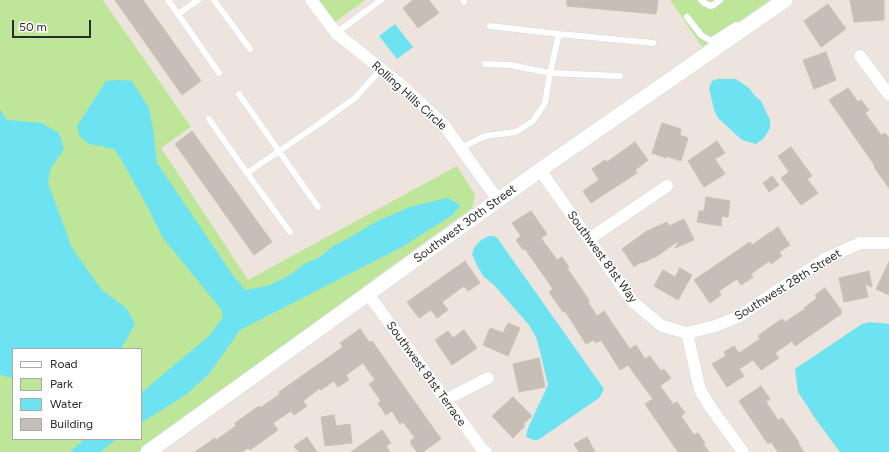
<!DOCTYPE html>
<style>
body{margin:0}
#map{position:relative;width:889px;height:452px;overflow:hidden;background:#ede4dd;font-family:Figtree,sans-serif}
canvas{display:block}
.legend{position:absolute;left:12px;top:348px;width:130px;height:92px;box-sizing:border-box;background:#fff;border:1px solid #aaa;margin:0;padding:5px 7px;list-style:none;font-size:12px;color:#2b2b2b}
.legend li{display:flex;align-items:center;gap:8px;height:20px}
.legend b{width:20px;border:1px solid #aaa}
.scale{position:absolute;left:12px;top:20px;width:79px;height:18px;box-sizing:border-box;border:2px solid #2b2b2b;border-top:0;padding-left:5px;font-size:12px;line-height:14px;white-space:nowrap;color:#2b2b2b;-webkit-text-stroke:3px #fff;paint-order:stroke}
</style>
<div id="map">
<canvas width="889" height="452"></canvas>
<ul class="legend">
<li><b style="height:5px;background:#fff"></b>Road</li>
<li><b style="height:11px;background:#bee698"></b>Park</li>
<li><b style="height:11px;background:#6de3f2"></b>Water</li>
<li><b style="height:11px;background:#c6bfb8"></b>Building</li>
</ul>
<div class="scale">50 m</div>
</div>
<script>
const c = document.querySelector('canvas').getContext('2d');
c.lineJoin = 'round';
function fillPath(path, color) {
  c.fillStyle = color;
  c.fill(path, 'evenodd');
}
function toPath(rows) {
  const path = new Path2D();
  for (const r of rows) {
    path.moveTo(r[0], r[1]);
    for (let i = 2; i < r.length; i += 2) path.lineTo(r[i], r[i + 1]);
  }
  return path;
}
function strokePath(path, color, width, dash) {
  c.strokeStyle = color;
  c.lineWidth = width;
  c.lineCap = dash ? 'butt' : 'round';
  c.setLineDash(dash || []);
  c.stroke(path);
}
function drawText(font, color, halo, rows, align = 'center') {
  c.font = font + ' Figtree,sans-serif';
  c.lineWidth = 3;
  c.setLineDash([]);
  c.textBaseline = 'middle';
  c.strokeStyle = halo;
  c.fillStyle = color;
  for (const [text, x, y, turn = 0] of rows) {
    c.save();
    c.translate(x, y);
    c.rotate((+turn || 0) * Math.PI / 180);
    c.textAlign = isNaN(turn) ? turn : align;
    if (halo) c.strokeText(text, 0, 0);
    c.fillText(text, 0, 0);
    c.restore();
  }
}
const green = toPath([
 [0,0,103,0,191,127,161,148,248,280,457,166,475,195,472,208,371,281,281,351,138,452,0,452],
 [13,349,141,349,141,439,13,439],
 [319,0,365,0,335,22],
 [670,0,770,0,702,47]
]);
const water = toPath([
 [395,24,413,47,397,59,379,36],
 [718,79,736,79,749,88,755,96,761,101,770,120,770,128,764,138,756,144,742,140,718,118,714,110,709,88,712,81],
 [118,80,132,81,149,108,153,128,157,163,232,274,245,290,267,286,280,280,293,273,304,264,320,257,333,246,349,238,377,221,410,207,438,200,448,198,460,205,454,214,402,247,240,330,209,374,187,394,141,423,141,393,209,336,223,317,221,309,163,238,147,206,121,159,114,149,89,144,80,137,77,126,106,81],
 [0,110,7,120,42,123,59,133,64,149,51,168,48,183,72,248,101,289,127,309,135,324,121,349,13,349,13,378,0,375],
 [489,236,494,236,498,239,604,389,599,398,538,440,534,440,526,437,528,428,548,385,540,351,536,337,529,325,494,285,484,277,477,266,472,254,474,248,481,240],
 [870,322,889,324,889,452,840,452,817,421,798,392,795,369,862,324],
 [85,439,117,439,100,452,69,452]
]);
const building = toPath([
 [115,0,143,0,201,81,182,95,115,0],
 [413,0,429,0,439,13,418,28,403,8,413,0],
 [567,0,658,0,656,14,567,6,567,0],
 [850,0,884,0,884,20,854,22,850,0],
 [828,4,846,29,821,47,804,21,828,4],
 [826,52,836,80,814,89,803,60,826,52],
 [848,88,858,102,861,100,869,110,865,113,881,135,885,133,889,138,889,188,874,167,875,166,829,100,848,88],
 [662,123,681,129,680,135,688,138,681,161,666,156,666,158,652,153,662,123],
 [192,131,272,242,254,255,175,144,192,131],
 [717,141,725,153,715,159,725,174,704,187,688,161,717,141],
 [635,142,648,160,635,170,637,173,591,203,583,191,599,180,592,169,605,160,607,162,635,142],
 [791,147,812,176,807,179,818,193,801,205,781,178,789,172,778,156,791,147],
 [772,176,779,185,769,192,763,183,772,176],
 [706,197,730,201,728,217,722,216,721,226,697,222,699,211,704,211,706,197],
 [531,211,547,234,541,238,557,260,562,257,569,267,567,268,589,300,588,302,597,316,604,311,630,349,636,345,645,359,650,356,661,371,664,369,671,378,660,386,673,404,677,402,685,413,681,416,694,435,698,433,705,443,703,444,709,452,678,452,645,404,653,399,628,365,620,370,601,340,596,343,594,340,586,344,565,311,563,312,549,292,553,289,525,249,523,250,516,240,521,236,512,223,531,211],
 [684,219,694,240,675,248,680,240,657,256,642,263,641,262,634,267,622,249,647,231,667,222,669,226,684,219],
 [778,227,790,245,779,252,782,256,771,264,769,261,751,274,753,277,741,285,737,279,719,291,721,295,710,303,694,280,750,242,752,245,778,227],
 [465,261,480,283,468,291,464,286,442,302,448,310,437,318,431,310,419,318,407,302,465,261],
 [889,262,889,295,876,289,889,262],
 [680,268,692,275,678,300,654,286,663,270,675,277,680,268],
 [869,271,872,287,865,284,868,297,844,302,839,278,869,271],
 [825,288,841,310,841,314,795,346,792,341,775,353,779,358,761,370,753,360,739,369,744,376,727,387,712,364,726,356,724,352,734,346,739,353,760,339,758,336,770,327,782,319,785,322,805,309,804,308,817,298,815,295,825,288],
 [508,323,520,328,508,356,483,345,490,328,503,333,508,323],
 [360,329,370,343,372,341,441,439,423,452,417,452,411,444,411,440,415,438,403,422,400,424,392,411,386,415,378,403,381,401,369,384,375,380,363,363,346,375,349,380,338,387,334,381,321,390,320,388,303,401,307,406,294,415,291,411,273,423,278,430,250,450,248,448,242,452,195,452,215,438,216,440,236,426,235,423,259,406,260,408,280,394,279,392,343,347,340,343,360,329],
 [464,330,477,348,452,365,435,340,448,331,453,338,464,330],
 [539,358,545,387,519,392,513,364,539,358],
 [761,386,770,399,766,402,778,420,782,418,799,442,798,443,804,452,778,452,771,442,768,444,739,401,761,386],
 [513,397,532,416,523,424,525,426,513,438,492,416,513,397],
 [334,415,336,426,350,424,352,443,325,446,321,417,334,415],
 [382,430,391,443,386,446,390,452,351,452,382,430],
 [307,437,317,452,299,452,294,446,307,437],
 [587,437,595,452,579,452,574,444,587,437]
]);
const service = toPath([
 [168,0,178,14,198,0],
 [214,0,250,49],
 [463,0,464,2],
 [701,0,704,3,711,6,715,4,720,0],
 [178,14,219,73],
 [687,17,701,35,711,41,736,25],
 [490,26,559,34],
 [336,33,381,0],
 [485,64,510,65,550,73,559,34,653,43],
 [239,94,318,207],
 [209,119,247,173,316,126,355,98,381,69],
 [461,148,485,136,516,132,533,121,545,103,550,73,620,76],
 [247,173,290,232]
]);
const minor = toPath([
 [311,0,336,33,400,84,444,125,498,200],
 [860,56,889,95],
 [540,170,633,302,662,326,687,333,715,326,738,317,825,259,860,243,889,243],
 [589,239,667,186],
 [368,294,482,449,486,452],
 [687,333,700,390,711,408,743,452],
 [445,400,488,378]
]);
const tertiary = toPath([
 [148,452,540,170,785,0]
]);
const streetNames = [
 ["Rolling Hills Circle",409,96,42],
 ["Southwest 30th Street",465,224,-36],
 ["Southwest 81st Way",602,257,54],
 ["Southwest 28th Street",788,285,-32],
 ["Southwest 81st Terrace",426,374,54]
];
fillPath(green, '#bee698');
fillPath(water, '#6de3f2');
fillPath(building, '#c6bfb8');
strokePath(building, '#c9c0b6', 1);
strokePath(service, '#d2d8e4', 7);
strokePath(minor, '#d2d8e4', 13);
strokePath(tertiary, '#d2d8e4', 16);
strokePath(service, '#fff', 6);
strokePath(minor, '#fff', 12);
strokePath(tertiary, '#fff', 15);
drawText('12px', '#2b2b2b', '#fff', streetNames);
</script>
